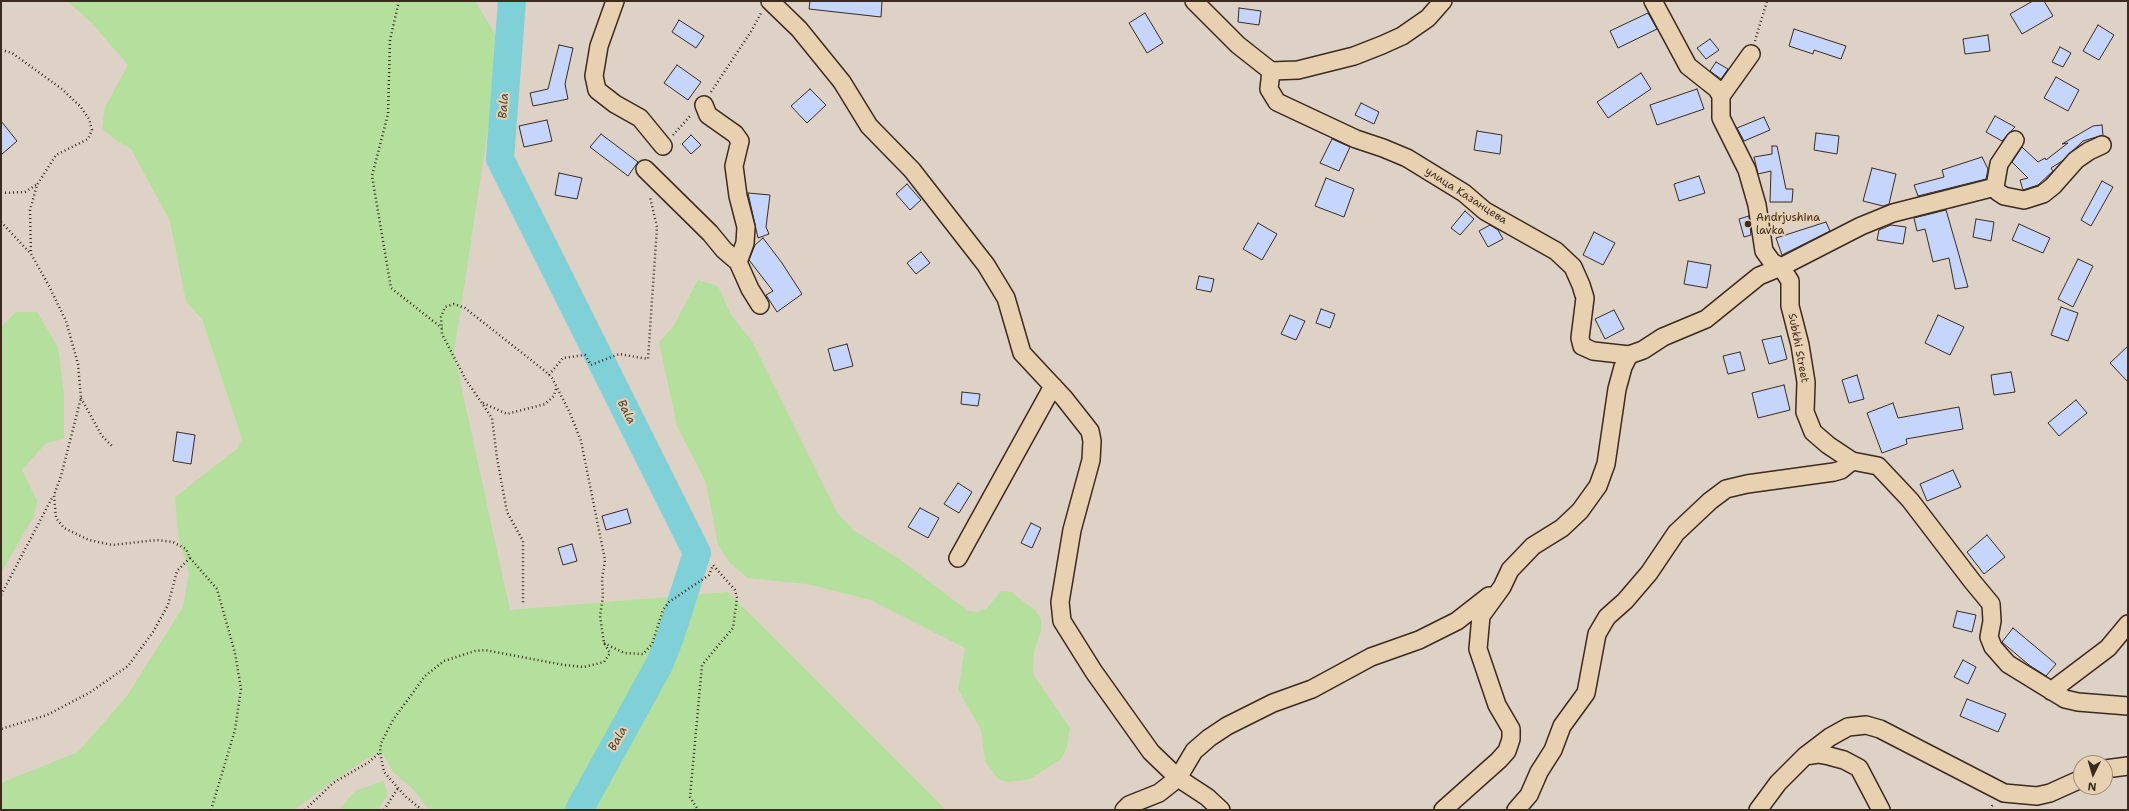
<!DOCTYPE html>
<meta charset="utf-8">
<style>
body{margin:0}
#map{position:relative;width:2129px;height:811px;overflow:hidden;background:#ded2c7;font-family:"Shantell Sans",sans-serif}
canvas{display:block}
.frame{position:absolute;inset:0;border:2px solid #3b2a1e;pointer-events:none}
.north{position:absolute;left:2073px;top:755px;width:40px;height:40px;box-sizing:border-box;background:#e8d1b1;border:1px solid #a38e76;border-radius:50%;rotate:185deg;font-size:11px;font-weight:700;line-height:16px;text-align:center;color:#3b2a1e}
.north::after{content:'';display:block;margin:auto;width:14px;height:18px;background:#3b2a1e;clip-path:polygon(50% 0,100% 100%,50% 72%,0 100%)}
</style>
<div id="map">
<canvas width="2129" height="811"></canvas>
<div class="frame"></div>
<div class="north">N</div>
</div>
<script>
const c = document.querySelector('canvas').getContext('2d');
c.lineJoin = 'round';
function fillPath(path, color) {
  c.fillStyle = color;
  c.fill(path, 'evenodd');
}
function toPath(rows) {
  const path = new Path2D();
  for (const r of rows) {
    path.moveTo(r[0], r[1]);
    for (let i = 2; i < r.length; i += 2) path.lineTo(r[i], r[i + 1]);
  }
  return path;
}
function strokePath(path, color, width, dash) {
  c.strokeStyle = color;
  c.lineWidth = width;
  c.lineCap = dash ? 'butt' : 'round';
  c.setLineDash(dash || []);
  c.stroke(path);
}
function drawText(font, color, halo, rows, align = 'center') {
  c.font = font + ' "Shantell Sans",sans-serif';
  c.lineWidth = 4;
  c.setLineDash([]);
  c.textBaseline = 'middle';
  c.strokeStyle = halo;
  c.fillStyle = color;
  for (const [text, x, y, turn = 0] of rows) {
    c.save();
    c.translate(x, y);
    c.rotate((+turn || 0) * Math.PI / 180);
    c.textAlign = isNaN(turn) ? turn : align;
    if (halo) c.strokeText(text, 0, 0);
    c.fillText(text, 0, 0);
    c.restore();
  }
}
const green = toPath([
 [67,1,475,1,501,44,454,353,510,610,728,592,943,807,943,810,429,810,413,789,393,772,383,754,373,755,333,781,294,810,1,810,1,783,78,752,127,696,183,607,189,573,178,535,175,497,237,449,242,439,202,319,186,302,170,221,131,149,114,139,102,128,105,107,128,65,90,21],
 [698,280,718,286,731,315,752,341,837,512,853,530,901,560,968,611,978,612,987,608,1001,591,1011,592,1035,610,1041,619,1041,631,1034,651,1033,674,1070,728,1066,750,1061,759,1030,779,1008,782,998,779,985,761,981,730,958,689,965,648,870,600,806,584,748,578,730,563,718,545,706,483,677,426,659,342,673,327],
 [16,312,37,312,58,347,64,393,64,439,46,443,22,470,37,501,34,516,1,573,1,327],
 [383,781,388,794,378,810,339,810,355,791]
]);
const river = toPath([
 [512,1,500,159,697,553,670,637,659,665,579,810]
]);
const building = toPath([
 [810,1,882,1,881,17,809,9,810,1],
 [2033,1,2044,1,2053,16,2022,34,2010,14,2033,1],
 [1239,8,1261,11,1259,25,1238,22,1239,8],
 [1145,13,1163,43,1147,53,1129,23,1145,13],
 [1648,13,1657,29,1618,48,1610,31,1648,13],
 [679,20,704,36,696,48,672,32,679,20],
 [2098,25,2114,35,2099,60,2083,51,2098,25],
 [1794,29,1846,46,1841,59,1814,50,1813,54,1789,46,1794,29],
 [1988,35,1990,51,1965,54,1963,39,1988,35],
 [1710,39,1719,50,1706,59,1697,48,1710,39],
 [559,45,573,48,565,84,568,99,533,106,530,93,548,89,559,45],
 [2060,47,2071,53,2063,67,2052,62,2060,47],
 [1716,62,1728,69,1721,79,1710,71,1716,62],
 [677,65,701,82,688,100,664,83,677,65],
 [1641,73,1651,89,1608,118,1597,102,1641,73],
 [2056,77,2079,90,2068,111,2044,98,2056,77],
 [810,89,826,105,807,123,791,106,810,89],
 [1697,89,1704,109,1657,125,1650,105,1697,89],
 [1361,103,1379,112,1374,124,1355,115,1361,103],
 [1995,116,2015,127,2002,141,1986,132,1995,116],
 [1764,117,1770,130,1744,141,1737,128,1764,117],
 [547,120,552,141,524,147,519,126,547,120],
 [1,121,17,141,1,155,1,121],
 [2102,125,2103,135,2083,141,2062,161,2051,168,2053,171,2038,185,2023,190,2020,180,2028,178,2012,162,2022,147,2038,162,2045,158,2046,160,2068,143,2062,144,2093,126,2102,125],
 [1477,131,1502,135,1500,154,1474,150,1477,131],
 [1816,133,1839,136,1837,154,1814,150,1816,133],
 [601,134,638,162,628,176,590,147,601,134],
 [691,135,701,145,691,154,682,144,691,135],
 [1332,139,1350,147,1339,171,1320,163,1332,139],
 [1772,146,1777,146,1786,189,1793,189,1792,202,1770,202,1771,171,1758,174,1754,157,1772,154,1772,146],
 [1982,157,1988,169,1986,179,1918,196,1914,185,1944,177,1942,170,1982,157],
 [1872,168,1896,174,1889,204,1883,206,1863,201,1872,168],
 [559,173,582,178,577,199,555,195,559,173],
 [1699,176,1705,193,1679,201,1674,184,1699,176],
 [1326,178,1354,189,1344,217,1315,206,1326,178],
 [2102,181,2113,187,2091,226,2081,220,2102,181],
 [907,184,921,200,910,210,896,194,907,184],
 [748,193,770,195,766,227,769,234,758,238,748,193],
 [1946,210,1957,248,1968,287,1955,289,1949,258,1933,262,1925,229,1917,231,1914,218,1946,210],
 [1465,211,1474,219,1460,235,1451,228,1465,211],
 [1749,216,1751,235,1744,237,1739,219,1749,216],
 [1976,219,1994,222,1991,241,1973,237,1976,219],
 [1826,222,1830,231,1782,255,1776,238,1826,222],
 [1258,223,1277,234,1262,260,1243,249,1258,223],
 [2019,224,2050,238,2043,253,2012,240,2019,224],
 [1490,225,1498,230,1503,239,1488,247,1479,231,1490,225],
 [1891,225,1906,227,1903,244,1877,240,1879,230,1891,225],
 [1594,232,1615,243,1603,265,1583,255,1594,232],
 [763,238,782,263,802,294,777,312,766,295,773,291,749,260,755,245,763,238],
 [921,252,930,263,916,274,907,263,921,252],
 [2078,259,2093,266,2073,307,2058,299,2078,259],
 [1688,261,1711,265,1707,288,1684,284,1688,261],
 [1199,276,1214,279,1211,292,1196,289,1199,276],
 [2061,307,2078,313,2068,341,2051,335,2061,307],
 [1321,309,1335,314,1330,328,1316,323,1321,309],
 [1614,310,1624,329,1605,339,1595,319,1614,310],
 [1290,315,1305,321,1296,340,1281,334,1290,315],
 [1938,315,1964,327,1950,355,1925,343,1938,315],
 [1781,336,1787,359,1769,364,1762,340,1781,336],
 [847,344,853,366,834,371,828,349,847,344],
 [2128,346,2128,382,2110,363,2128,346],
 [1740,352,1745,370,1728,374,1723,356,1740,352],
 [2011,372,2015,392,1994,395,1991,375,2011,372],
 [1857,375,1864,399,1849,403,1842,380,1857,375],
 [1784,385,1790,410,1758,418,1752,393,1784,385],
 [962,392,980,394,978,406,961,404,962,392],
 [2076,400,2087,413,2059,436,2048,423,2076,400],
 [1893,403,1898,418,1959,407,1963,429,1906,439,1907,444,1882,453,1867,413,1893,403],
 [177,432,195,435,191,464,173,461,177,432],
 [1953,470,1961,487,1927,501,1920,484,1953,470],
 [958,483,972,492,959,513,944,504,958,483],
 [920,508,939,518,928,538,908,527,920,508],
 [627,509,631,523,606,530,602,516,627,509],
 [1031,523,1041,528,1032,548,1021,543,1031,523],
 [1987,535,2005,557,1984,574,1967,552,1987,535],
 [572,544,577,561,563,565,558,548,572,544],
 [1957,611,1976,615,1972,632,1953,627,1957,611],
 [2013,628,2056,664,2046,676,2029,665,2002,642,2013,628],
 [1963,660,1976,667,1968,684,1954,677,1963,660],
 [1967,699,2006,714,1998,732,1960,716,1967,699]
]);
const path = toPath([
 [399,1,390,40,388,114,372,176,391,288,442,328],
 [1755,41,1767,1],
 [1,50,12,53,62,89,80,106,89,119,92,130,88,139,56,155,37,185,30,210,31,254],
 [711,92,752,30,761,13],
 [673,135,691,115],
 [1,193,25,192,36,185],
 [1,222,31,254,48,284,66,321,78,364,81,398,61,476,54,495,56,518,64,528,89,540,112,545,157,540,173,542,186,549,190,558,177,571,168,605,153,632,128,666,89,693,47,715,1,729],
 [549,375,563,358,585,355,591,365,619,354,648,359,657,227,650,197],
 [81,398,102,436,112,446],
 [483,403,507,414,545,404,554,396,556,388],
 [190,558,217,589,235,653,241,689,235,730,211,810],
 [1,595,53,496],
 [604,643,624,653,643,654,652,644,663,610,669,602,709,575,713,565,735,590,737,598,733,628,702,665,690,797,698,810],
 [305,810,333,783,369,762,380,752],
 [384,810,398,788],
 [422,810,405,796,384,772,380,752,381,743,393,720,425,676,444,661,475,651,485,650,564,665,584,667,604,662,610,653,604,643,600,616,603,596,602,579,605,560,581,441,570,413,552,378,545,371,465,308,454,304,445,307,441,317,442,334,466,380,492,418,497,458,507,512,523,541,523,604],
 [1991,810,1992,806,1994,805]
]);
const minor = toPath([
 [615,1,599,46,594,76,597,90,615,104,640,118,663,146],
 [770,1,799,29,842,82,869,126,912,170,986,265,1006,298,1022,353,1064,398,1090,431,1092,441,1091,460,1072,530,1060,602,1062,621,1094,672,1151,752,1178,778,1207,797,1221,810],
 [1194,1,1238,45,1271,71],
 [1653,1,1688,66,1717,89,1721,96,1721,118,1747,170,1757,205,1764,251,1772,262,1781,267,1790,281,1790,306,1800,345,1806,382,1805,412,1813,432,1828,445,1852,461,1878,466,1910,500,1972,581,1991,604,1992,621,1989,637,1993,647,2008,664,2065,699,2078,702,2128,706],
 [1271,71,1269,89,1277,102,1356,139,1383,148,1407,158,1464,193,1485,211,1556,251,1573,267,1581,285,1585,298,1580,338,1582,346,1593,351,1629,355,1643,350,1663,337,1706,319,1759,276,1781,267,1861,226,1893,213,1995,187],
 [1271,71,1298,70,1354,56,1382,45,1402,36,1428,18,1443,1],
 [1721,96,1751,54],
 [704,105,708,115,735,134,740,141,734,166,738,196,746,227,745,243,738,262,750,289,760,305],
 [2015,140,1999,164,1995,187,1998,192,2004,196,2024,200,2043,194,2053,186,2076,160,2089,151,2102,145],
 [645,169,710,233,724,250,738,262],
 [958,558,1053,386],
 [2051,691,2108,648,2128,624],
 [1805,756,1818,754,1829,756,1844,760,1859,768,1881,810],
 [2105,769,2128,766],
 [1124,810,1129,805,1159,793,1178,778,1194,751,1209,738,1227,726,1273,703,1312,689,1371,657,1419,640,1457,621,1489,596],
 [1443,810,1499,760,1507,751,1511,739,1511,729,1497,705,1478,649,1481,616,1502,587,1510,570,1533,546,1562,528,1580,511,1598,486,1606,464,1617,389,1623,367,1629,355],
 [1516,810,1529,795,1539,772,1553,750,1562,726,1586,693,1597,634,1607,617,1625,601,1649,573,1676,533,1710,501,1726,489,1747,484,1834,472,1841,470,1852,461],
 [1758,810,1778,783,1805,756,1830,737,1848,727,1866,725,1880,729,2004,793,2037,796,2050,793,2081,779]
]);
const markers = [
 [1748,224,4,"#3b2a1e"]
];
const streetNames = [
 ["улица Казанцева",1466,196,33],
 ["Subkhi Street",1798,348,79]
];
const poiNames = [
 ["Andrjushina",1756,218],
 ["lavka",1756,231]
];
const waterNames = [
 ["Bala",504,106,-86],
 ["Bala",626,412,63],
 ["Bala",618,739,-61]
];
fillPath(green, '#b4df9c');
strokePath(river, '#7fd1d7', 28);
fillPath(building, '#c5d5fb');
strokePath(building, '#3b2a1e', 1);
strokePath(minor, '#3b2a1e', 20);
strokePath(path, '#3b2a1e', 2.5, [1, 3]);
strokePath(minor, '#e8d1b1', 17);
for (const [x, y, r, color] of markers) {
  const dot = new Path2D();
  dot.arc(x, y, r, 0, 2 * Math.PI);
  c.fillStyle = color;
  c.fill(dot);
  strokePath(dot, '#e8d1b1', 1.5);
}
drawText('11px', '#3b2a1e', '#e8d1b1', streetNames);
drawText('11px', '#3b2a1e', '#e8d1b1', poiNames, 'left');
drawText('italic 12px', '#45433a', '#e8d1b1', waterNames);
</script>
